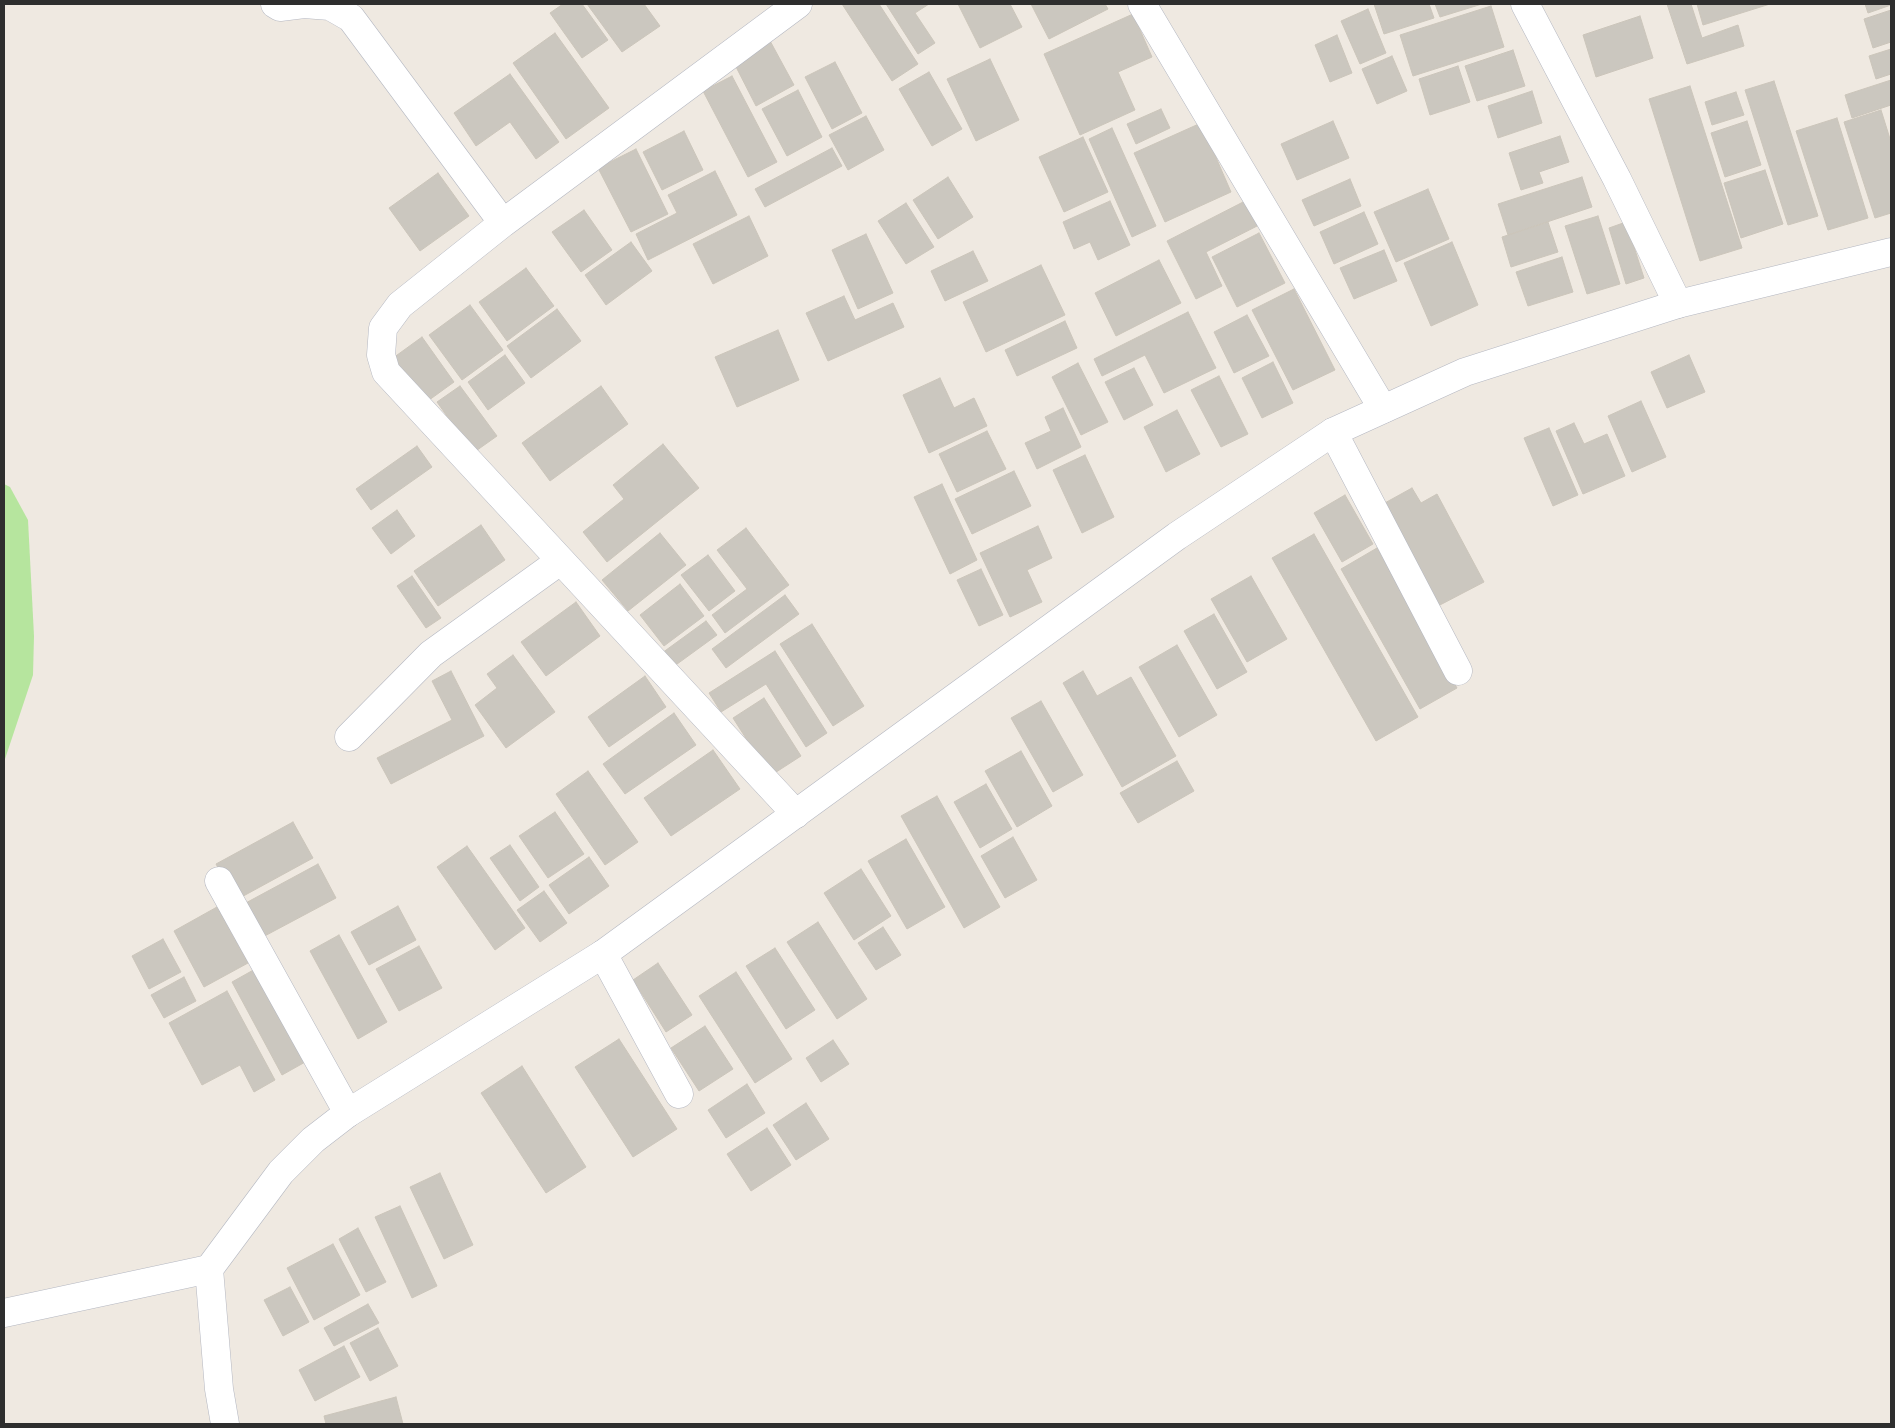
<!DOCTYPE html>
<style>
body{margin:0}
#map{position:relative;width:1895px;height:1428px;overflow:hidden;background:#efe9e1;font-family:"Source Sans 3",sans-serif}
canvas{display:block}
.frame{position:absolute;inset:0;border:5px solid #2e2e2e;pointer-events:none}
</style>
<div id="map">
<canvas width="1895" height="1428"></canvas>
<div class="frame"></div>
</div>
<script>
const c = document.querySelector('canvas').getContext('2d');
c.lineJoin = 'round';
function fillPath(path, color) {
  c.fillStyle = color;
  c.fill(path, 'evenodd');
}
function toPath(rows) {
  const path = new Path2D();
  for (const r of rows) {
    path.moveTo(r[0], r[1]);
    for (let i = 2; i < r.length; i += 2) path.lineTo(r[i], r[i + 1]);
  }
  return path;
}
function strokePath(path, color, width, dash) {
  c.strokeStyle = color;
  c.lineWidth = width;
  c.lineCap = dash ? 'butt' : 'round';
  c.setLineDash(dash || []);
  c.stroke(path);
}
const green = toPath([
 [4,484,10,487,28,520,34,636,33,675,4,762]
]);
const building = toPath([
 [563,4,582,4,608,40,582,58,550,13,563,4],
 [587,4,644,4,660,26,622,52,587,4],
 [842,4,879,4,918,64,892,81,842,4],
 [886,4,929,4,915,13,935,43,918,54,886,4],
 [958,4,1010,4,1022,27,980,48,958,4],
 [1031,4,1105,4,1108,9,1049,39,1031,4],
 [1374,4,1429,4,1434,18,1384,34,1374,4],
 [1435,4,1482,4,1440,17,1435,4],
 [1667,4,1691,4,1702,38,1738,25,1744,46,1687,64,1667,4],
 [1697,4,1770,4,1703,25,1697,4],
 [1865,4,1891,4,1891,5,1868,13,1865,4],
 [1491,6,1504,47,1413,76,1400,35,1491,6],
 [1368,9,1386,53,1360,64,1341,21,1368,9],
 [1891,10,1891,42,1873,48,1864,19,1891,10],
 [1133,14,1152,57,1118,72,1135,110,1080,135,1044,54,1133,14],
 [1640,16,1653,58,1596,77,1583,35,1640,16],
 [555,33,609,108,566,139,513,63,555,33],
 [1337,35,1352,73,1330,82,1315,45,1337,35],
 [769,39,794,85,756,106,732,59,769,39],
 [1891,49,1891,74,1876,79,1869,56,1891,49],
 [1513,50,1525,86,1477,101,1465,66,1513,50],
 [1392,56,1407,91,1377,104,1362,69,1392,56],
 [990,59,1019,120,976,141,947,79,990,59],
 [835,62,862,113,832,129,805,77,835,62],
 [1458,66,1470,102,1430,115,1419,79,1458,66],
 [929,72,962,129,932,146,899,89,929,72],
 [510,74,559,142,536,159,510,122,476,146,454,113,510,74],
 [732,76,777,162,748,177,703,91,732,76],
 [1891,80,1891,105,1852,118,1845,95,1891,80],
 [1774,81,1818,216,1788,225,1745,90,1774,81],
 [1690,86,1742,248,1700,261,1649,99,1690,86],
 [798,90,822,137,787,156,762,109,798,90],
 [1532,91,1542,123,1498,138,1488,106,1532,91],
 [1736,92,1744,115,1712,125,1705,102,1736,92],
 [1161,109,1170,128,1136,144,1127,124,1161,109],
 [1881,110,1891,142,1891,213,1875,218,1844,122,1881,110],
 [866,116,884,150,848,170,829,135,866,116],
 [1837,118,1868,218,1828,230,1796,131,1837,118],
 [1333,121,1349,158,1297,180,1281,144,1333,121],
 [1747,121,1761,165,1725,177,1711,133,1747,121],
 [1201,123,1231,192,1165,222,1134,153,1201,123],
 [1112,128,1156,226,1132,237,1089,139,1112,128],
 [684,131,703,170,662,190,643,152,684,131],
 [1560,136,1569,162,1539,172,1543,183,1521,190,1509,153,1560,136],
 [1083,137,1108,192,1064,212,1039,157,1083,137],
 [832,148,842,166,765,207,755,189,832,148],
 [636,149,668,214,631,232,598,168,636,149],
 [1765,170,1783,224,1741,238,1724,183,1765,170],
 [715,171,737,215,648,260,636,234,677,213,668,195,715,171],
 [438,173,469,216,420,251,389,208,438,173],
 [948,177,973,217,938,239,913,200,948,177],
 [1582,177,1592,207,1508,235,1498,204,1582,177],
 [1350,179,1361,206,1314,226,1302,200,1350,179],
 [1428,189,1449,239,1396,262,1374,212,1428,189],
 [1249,199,1261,224,1206,252,1222,286,1196,299,1167,241,1249,199],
 [1110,201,1130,245,1098,260,1090,242,1074,249,1063,222,1110,201],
 [906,203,934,247,906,264,878,221,906,203],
 [584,210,612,250,581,272,552,232,584,210],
 [1364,212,1378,244,1334,264,1320,232,1364,212],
 [749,216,768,256,713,284,693,244,749,216],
 [1598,216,1620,284,1587,294,1565,226,1598,216],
 [1548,222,1558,252,1511,267,1502,237,1548,222],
 [1626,222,1644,278,1626,284,1609,228,1626,222],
 [1259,233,1285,283,1237,307,1212,257,1259,233],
 [866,234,893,293,858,309,832,250,866,234],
 [631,242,652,271,606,305,585,275,631,242],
 [1452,242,1478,305,1431,326,1404,263,1452,242],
 [1384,250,1397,281,1354,299,1340,268,1384,250],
 [973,251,988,281,945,301,931,271,973,251],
 [1562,257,1573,292,1528,306,1516,272,1562,257],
 [1159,260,1181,303,1116,336,1095,293,1159,260],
 [1041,265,1065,315,986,352,963,302,1041,265],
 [526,268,554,306,507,341,479,302,526,268],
 [1294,289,1335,370,1293,390,1252,310,1294,289],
 [844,296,855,320,893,303,904,327,828,361,806,313,844,296],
 [470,305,503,350,462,380,429,335,470,305],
 [557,309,581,341,531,378,507,346,557,309],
 [1188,312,1216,368,1164,393,1145,355,1102,376,1094,359,1188,312],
 [1247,315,1269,356,1234,373,1214,332,1247,315],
 [1065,321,1077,348,1017,376,1005,350,1065,321],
 [778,330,799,380,737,407,715,357,778,330],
 [422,337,454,382,425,403,393,358,422,337],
 [505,355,525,383,488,410,468,382,505,355],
 [1689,355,1705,392,1667,408,1651,372,1689,355],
 [1273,362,1293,403,1262,418,1242,378,1273,362],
 [1078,363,1108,422,1081,435,1052,377,1078,363],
 [1134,368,1153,405,1124,420,1105,382,1134,368],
 [1219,376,1248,434,1221,447,1191,390,1219,376],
 [940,378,954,408,974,398,987,426,929,453,903,395,940,378],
 [460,386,497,436,473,453,437,402,460,386],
 [601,386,628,424,550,481,522,443,601,386],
 [1641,401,1666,457,1632,472,1608,416,1641,401],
 [1063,408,1081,447,1037,469,1025,443,1051,431,1045,417,1063,408],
 [1177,410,1200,454,1166,472,1144,427,1177,410],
 [1574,423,1584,444,1607,434,1625,476,1583,494,1556,431,1574,423],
 [1549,428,1578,495,1553,506,1524,438,1549,428],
 [987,431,1006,469,957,492,939,454,987,431],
 [663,444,699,488,607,562,583,532,624,499,613,485,663,444],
 [417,446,432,467,371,510,356,489,417,446],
 [1085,455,1114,517,1082,533,1053,470,1085,455],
 [1014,471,1031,506,972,534,955,499,1014,471],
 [942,484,977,560,950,574,914,497,942,484],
 [1412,488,1421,503,1437,494,1484,582,1438,606,1383,504,1412,488],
 [1345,495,1373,544,1342,562,1314,513,1345,495],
 [397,510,415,536,391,554,372,528,397,510],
 [481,525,505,560,438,606,414,571,481,525],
 [1038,526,1052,558,1027,570,1042,602,1010,617,980,553,1038,526],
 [746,528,789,585,725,633,712,615,747,589,717,550,746,528],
 [660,533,686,565,628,611,602,580,660,533],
 [1314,534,1418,717,1376,741,1272,558,1314,534],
 [1377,548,1457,688,1420,709,1341,569,1377,548],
 [708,555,735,591,709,611,681,575,708,555],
 [981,569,1003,615,979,626,957,580,981,569],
 [412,576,441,618,426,628,397,586,412,576],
 [1251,576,1287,639,1247,662,1211,599,1251,576],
 [680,584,704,616,664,646,640,615,680,584],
 [785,595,799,614,726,668,712,649,785,595],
 [576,602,600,636,546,676,521,642,576,602],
 [1214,614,1247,672,1217,689,1184,631,1214,614],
 [706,621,717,635,673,667,662,653,706,621],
 [812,624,864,706,833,726,780,644,812,624],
 [1177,645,1217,715,1179,737,1139,667,1177,645],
 [775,651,827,733,806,747,766,684,721,712,709,693,775,651],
 [513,655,555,712,506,748,475,705,497,688,487,674,513,655],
 [451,671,484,736,391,784,377,758,452,720,432,681,451,671],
 [1083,671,1097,696,1131,677,1176,756,1122,787,1063,683,1083,671],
 [645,676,666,707,609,747,588,717,645,676],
 [764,698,801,756,770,776,733,718,764,698],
 [1041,701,1083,775,1053,792,1011,718,1041,701],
 [674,713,696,745,625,794,603,764,674,713],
 [713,750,740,789,671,836,644,798,713,750],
 [1021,751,1052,806,1017,827,985,771,1021,751],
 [1177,761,1194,791,1138,823,1120,793,1177,761],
 [588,771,638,842,605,865,556,794,588,771],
 [986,784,1012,829,980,848,954,802,986,784],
 [937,796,1000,907,964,928,901,816,937,796],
 [555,812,584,854,548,878,519,836,555,812],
 [293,822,313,858,236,900,216,864,293,822],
 [1013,837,1037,880,1005,898,981,856,1013,837],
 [906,839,945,907,907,929,868,861,906,839],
 [510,845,539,887,520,901,490,858,510,845],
 [467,846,525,928,495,950,437,867,467,846],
 [589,857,609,886,569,914,549,885,589,857],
 [318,864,336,898,259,939,242,905,318,864],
 [861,869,891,916,854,940,824,893,861,869],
 [544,891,567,923,540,942,517,910,544,891],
 [398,906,416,940,369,965,351,932,398,906],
 [217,907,248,963,204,987,174,931,217,907],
 [818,922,867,999,837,1019,787,942,818,922],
 [883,927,901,955,876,970,858,943,883,927],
 [339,935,387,1022,358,1039,310,951,339,935],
 [163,939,181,972,149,989,132,956,163,939],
 [419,946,442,988,399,1011,376,969,419,946],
 [775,948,815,1010,786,1029,746,966,775,948],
 [658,963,692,1015,666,1032,633,980,658,963],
 [257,968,307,1061,282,1075,232,982,257,968],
 [736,972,792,1059,755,1083,699,996,736,972],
 [184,977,196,1001,164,1018,151,995,184,977],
 [227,991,275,1080,254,1092,240,1065,202,1085,169,1023,227,991],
 [705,1026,733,1069,699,1091,671,1048,705,1026],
 [619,1039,677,1129,633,1157,575,1067,619,1039],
 [833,1040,849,1064,821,1082,806,1058,833,1040],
 [522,1066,586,1167,546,1193,481,1093,522,1066],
 [747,1084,765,1113,726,1138,708,1110,747,1084],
 [806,1103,829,1139,796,1160,773,1125,806,1103],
 [767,1128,791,1165,751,1191,727,1154,767,1128],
 [440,1173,473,1245,444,1259,410,1187,440,1173],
 [400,1206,437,1286,412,1298,375,1217,400,1206],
 [358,1228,386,1282,366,1292,339,1239,358,1228],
 [333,1244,360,1295,314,1320,287,1268,333,1244],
 [290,1287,309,1322,283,1336,264,1300,290,1287],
 [368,1304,379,1323,334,1346,324,1328,368,1304],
 [378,1328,398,1366,370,1381,350,1343,378,1328],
 [344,1346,360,1377,315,1401,299,1370,344,1346],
 [396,1397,403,1424,326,1424,324,1416,396,1397]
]);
const street = toPath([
 [275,4,280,7,304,4,330,6,351,18,503,223],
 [1142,4,1383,409],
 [1525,4,1617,179,1678,304],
 [1333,432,1458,671],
 [349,737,431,654,560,561],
 [796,814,386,372,381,355,383,328,400,305,503,223,798,4],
 [219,881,348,1113],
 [603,954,679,1094],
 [4,1313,209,1269]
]);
const secondary = toPath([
 [225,1424,219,1389,209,1269,281,1172,313,1140,348,1113,603,954,1177,536,1333,432,1465,372,1678,304,1891,252]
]);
fillPath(green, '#b6e59e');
fillPath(building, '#cbc7bf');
strokePath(building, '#cbc5ba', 1);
strokePath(street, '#b4b7c1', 29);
strokePath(secondary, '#b4b7c1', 29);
strokePath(street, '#fff', 28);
strokePath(secondary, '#fff', 28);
</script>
